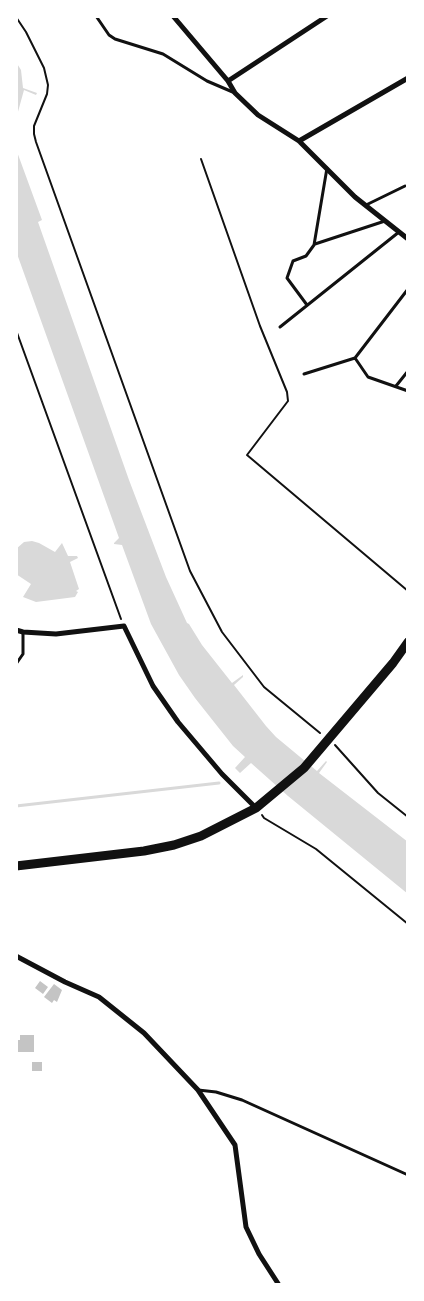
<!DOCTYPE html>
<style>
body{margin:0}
#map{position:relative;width:424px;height:1301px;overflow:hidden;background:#fff;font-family:"DM Sans",sans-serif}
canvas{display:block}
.frame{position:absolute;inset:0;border:18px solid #fff;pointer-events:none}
</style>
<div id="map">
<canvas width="424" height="1301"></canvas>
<div class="frame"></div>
</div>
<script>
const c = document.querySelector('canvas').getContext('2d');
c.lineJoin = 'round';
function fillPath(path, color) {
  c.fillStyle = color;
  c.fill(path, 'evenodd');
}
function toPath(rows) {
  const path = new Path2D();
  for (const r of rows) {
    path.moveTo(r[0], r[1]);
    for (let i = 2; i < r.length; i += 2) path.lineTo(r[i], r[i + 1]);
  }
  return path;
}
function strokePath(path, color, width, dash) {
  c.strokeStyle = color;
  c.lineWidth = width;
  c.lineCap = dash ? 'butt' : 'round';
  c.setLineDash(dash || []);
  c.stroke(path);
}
const water = toPath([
 [16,62,21,70,23,88,37,93,36,95,24,90,16,119],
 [16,149,42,220,38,222,129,480,166,577,187,623,189,624,202,645,232,683,243,675,243,677,234,685,266,726,276,737,317,771,326,761,327,762,319,773,408,842,408,894,288,796,251,763,240,773,235,768,245,757,233,746,195,698,179,675,151,624,122,545,114,544,114,543,119,538,16,251],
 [32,541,39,543,55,552,62,543,68,556,77,556,78,558,70,562,79,589,76,591,78,592,75,597,36,602,23,597,31,584,16,574,16,549,24,542]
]);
const stream = toPath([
 [16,806,219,783]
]);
const building = toPath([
 [40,981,48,987,43,994,35,988],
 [54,984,62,990,57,1002,54,1000,52,1003,44,997],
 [20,1035,34,1035,34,1052,16,1052,16,1040,20,1040],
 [32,1062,42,1062,42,1071,32,1071]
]);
const path = toPath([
 [16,17,26,32,44,68,48,85,47,94,34,126,34,134,36,142,190,571,222,632,264,687,320,733],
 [201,159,260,326,287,392,288,401,247,455,408,591],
 [16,330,121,619],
 [335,745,378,793,408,817],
 [262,815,264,818,316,849,408,924]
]);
const service = toPath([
 [96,16,109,35,115,39,163,54,207,81,235,93],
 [366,205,405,186],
 [315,244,385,221],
 [307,305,287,278,293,261,306,256,314,245,327,168],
 [280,327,399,232],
 [355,358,368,377,408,391],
 [304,374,355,358,408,289],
 [396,386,408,371],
 [16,664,23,654,23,632],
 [198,1090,216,1092,242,1100,408,1175]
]);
const minor = toPath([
 [173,16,228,81,235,93,258,115,299,141,355,197,408,239],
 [228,81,327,16],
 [299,141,408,78],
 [16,630,23,632,56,634,124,626,153,686,178,722,222,774,256,808],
 [16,956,65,982,99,997,144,1033,198,1090,235,1145,246,1227,259,1254,279,1285]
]);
const secondary = toPath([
 [16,866,144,851,174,845,201,836,256,808,304,768,393,663,408,642]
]);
fillPath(water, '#d9d9d9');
strokePath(stream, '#d9d9d9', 3);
fillPath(building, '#c4c4c4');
strokePath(path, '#111', 2);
strokePath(service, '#111', 3);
strokePath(minor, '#111', 5);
strokePath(secondary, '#111', 9);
</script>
